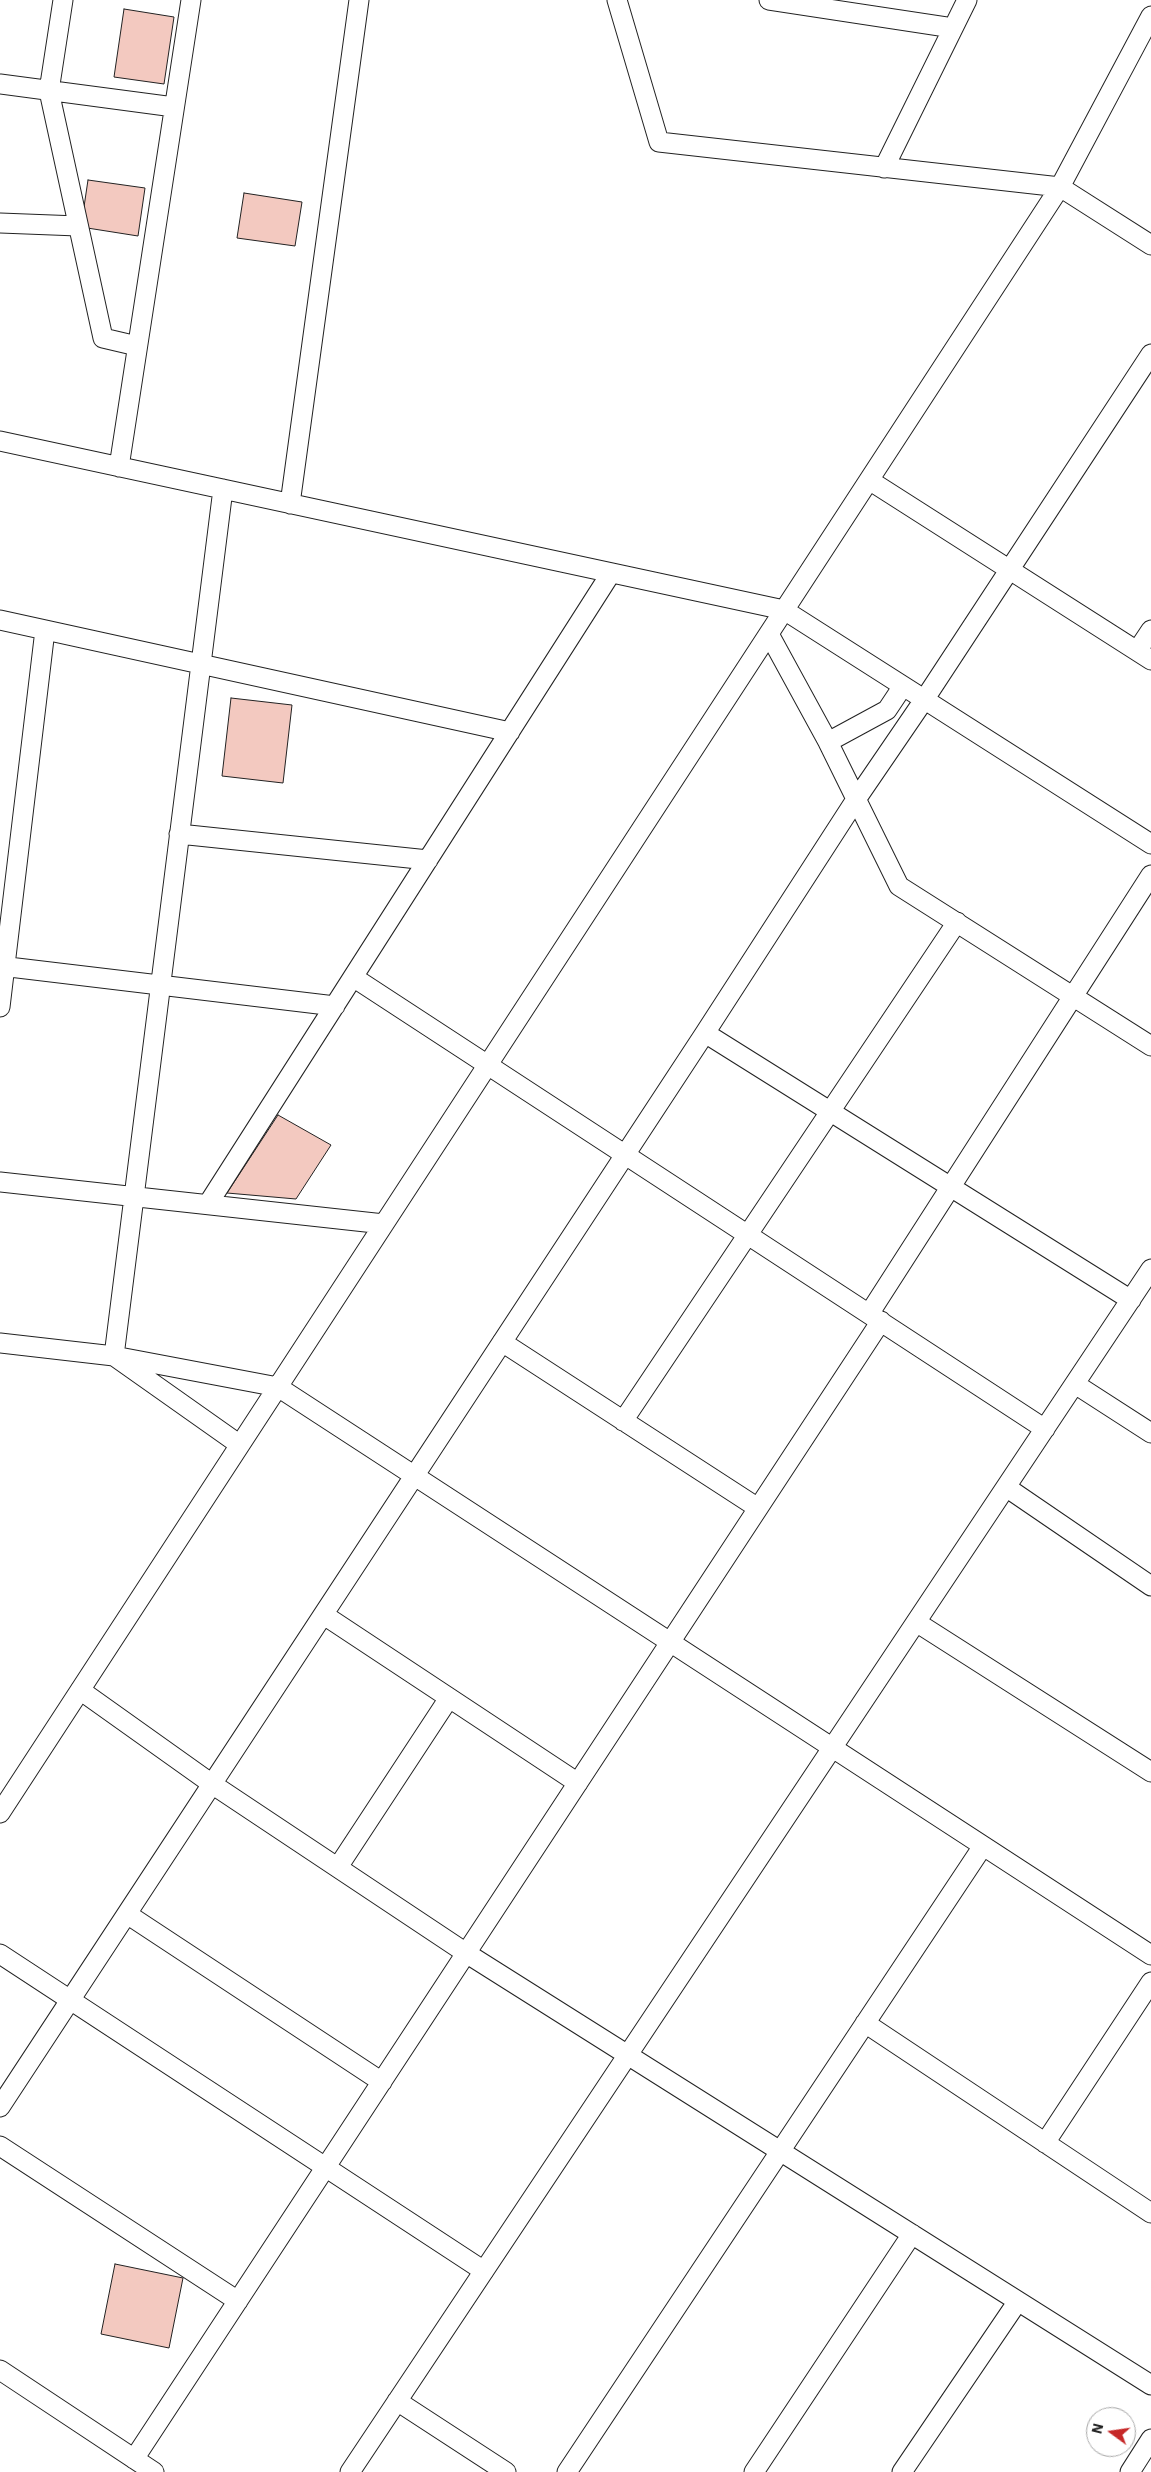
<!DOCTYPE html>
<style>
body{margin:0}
#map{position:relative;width:1151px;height:2472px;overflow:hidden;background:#fff;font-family:"IBM Plex Sans",sans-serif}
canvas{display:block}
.north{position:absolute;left:1086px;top:2407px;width:50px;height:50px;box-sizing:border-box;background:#fff;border:1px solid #a7a7a7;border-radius:50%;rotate:284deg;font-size:14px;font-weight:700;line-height:20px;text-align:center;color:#222}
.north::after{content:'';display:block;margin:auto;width:18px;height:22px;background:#c62828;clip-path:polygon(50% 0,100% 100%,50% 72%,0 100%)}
</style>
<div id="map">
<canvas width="1151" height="2472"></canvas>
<div class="north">N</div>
</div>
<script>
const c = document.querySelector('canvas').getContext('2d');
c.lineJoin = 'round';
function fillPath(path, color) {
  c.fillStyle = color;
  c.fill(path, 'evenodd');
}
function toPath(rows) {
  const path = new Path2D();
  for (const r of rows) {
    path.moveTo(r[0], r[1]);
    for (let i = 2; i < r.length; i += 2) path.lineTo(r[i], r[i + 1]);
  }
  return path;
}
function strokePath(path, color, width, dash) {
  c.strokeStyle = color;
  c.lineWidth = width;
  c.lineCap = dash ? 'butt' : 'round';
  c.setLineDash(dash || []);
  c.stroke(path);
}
const building = toPath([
 [124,9,174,17,164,84,114,77,124,9],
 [88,180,145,188,138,236,81,227,88,180],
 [244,193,302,202,295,246,237,238,244,193],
 [231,698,292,705,283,783,222,776,231,698],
 [278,1115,331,1145,296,1199,227,1193,278,1115],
 [115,2264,183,2278,169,2348,101,2334,115,2264]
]);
const street = toPath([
 [63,0,49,91,103,338,137,346],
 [617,0,659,142,1060,187,1151,245],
 [769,0,953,28],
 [0,84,174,107],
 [884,168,967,0],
 [0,223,78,226],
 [0,441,784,610,1151,844],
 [119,467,191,0],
 [869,480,1151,660],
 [223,489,114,1356,240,1445],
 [290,504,359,0],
 [0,620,510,732],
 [769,634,828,742,899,886,1151,1046],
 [1137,651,1151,630],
 [828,742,887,710,903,686],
 [179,834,428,860],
 [0,966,335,1006],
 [353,977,1045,1429],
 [0,1007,45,630],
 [705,1033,1131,1300],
 [0,1182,384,1224],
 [208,1204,611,573],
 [869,1314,1151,875],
 [502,1342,758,1508],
 [0,1343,114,1356,278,1387,1151,1955],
 [1075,1384,1151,1433],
 [623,1421,957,922],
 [1006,1487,1151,1586],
 [324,1615,578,1783],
 [916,1622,1151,1772],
 [80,1690,212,1784,466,1953,1151,2385],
 [0,1813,1060,187,1151,16],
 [338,1867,449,1698],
 [127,1914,382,2082],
 [0,1954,484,2271],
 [865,2023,1151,2213],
 [0,2107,705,1033,855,801,924,700,1151,354],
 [1045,2143,1151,1982],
 [0,2146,238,2301],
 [0,2370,154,2472],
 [397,2401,506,2472],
 [134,2459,881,1321],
 [350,2472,1151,1269],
 [567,2472,983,1846],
 [754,2472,912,2234],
 [902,2472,1018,2301],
 [1130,2472,1151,2439]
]);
fillPath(building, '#f3c9c0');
strokePath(building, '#222', 1);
strokePath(street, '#222', 21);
strokePath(street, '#fff', 19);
</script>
